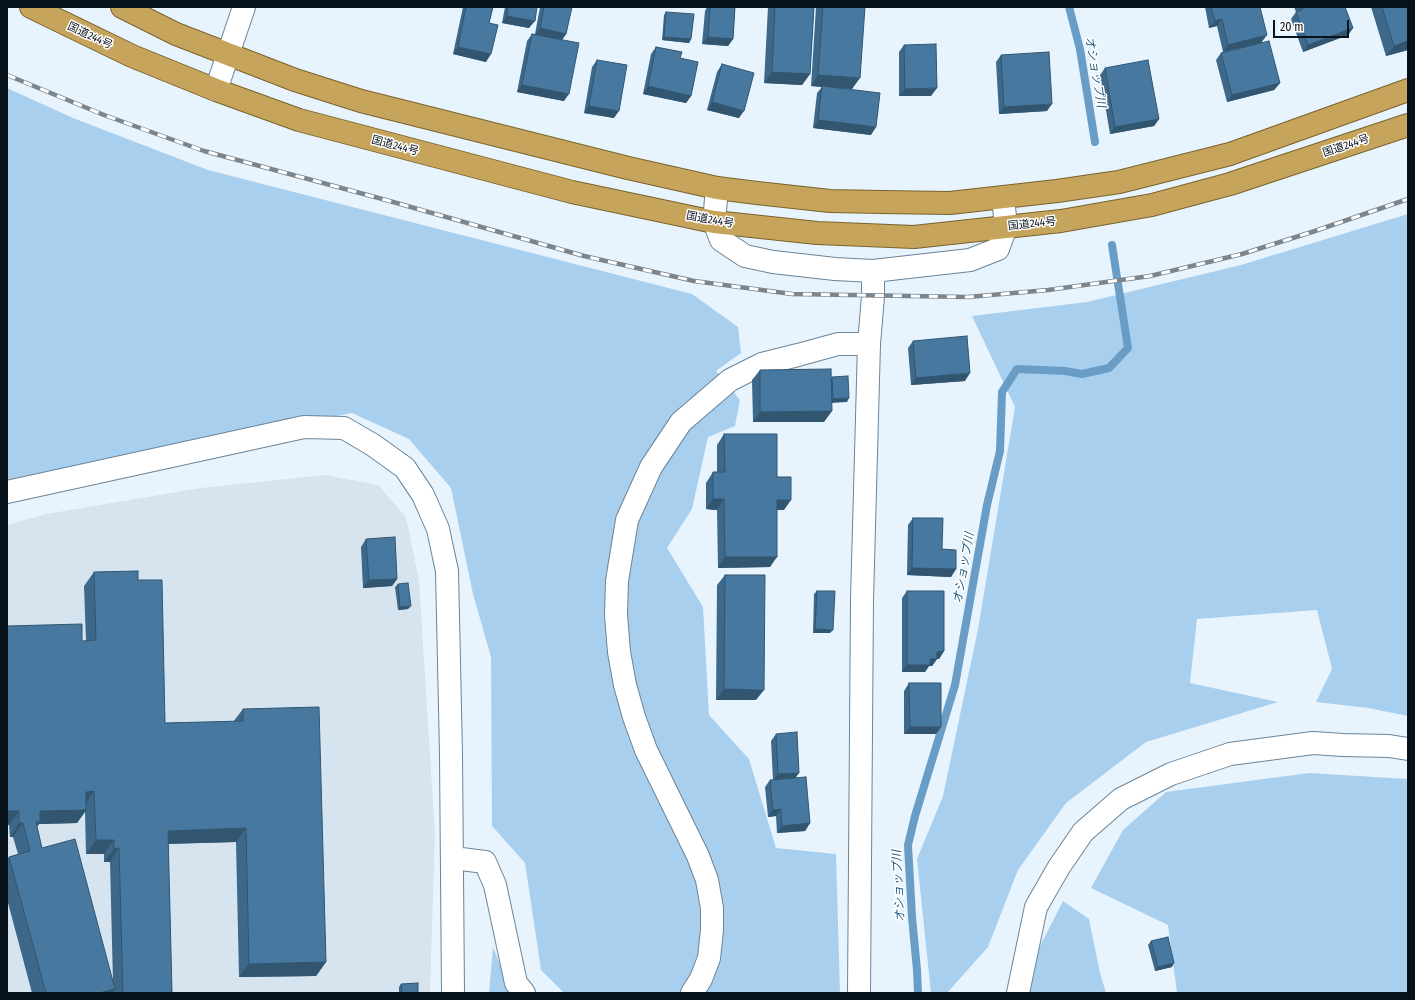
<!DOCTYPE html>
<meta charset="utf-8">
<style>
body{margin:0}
#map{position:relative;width:1415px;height:1000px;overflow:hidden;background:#e8f4fd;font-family:"Fira Sans Condensed",sans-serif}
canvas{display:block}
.frame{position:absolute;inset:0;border:8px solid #08121a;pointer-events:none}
.scale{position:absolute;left:1273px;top:20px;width:76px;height:18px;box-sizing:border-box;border:2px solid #08121a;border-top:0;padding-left:5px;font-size:12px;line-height:14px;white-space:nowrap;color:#08121a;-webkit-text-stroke:3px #fff;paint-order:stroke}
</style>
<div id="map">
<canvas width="1415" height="1000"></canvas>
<div class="frame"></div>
<div class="scale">20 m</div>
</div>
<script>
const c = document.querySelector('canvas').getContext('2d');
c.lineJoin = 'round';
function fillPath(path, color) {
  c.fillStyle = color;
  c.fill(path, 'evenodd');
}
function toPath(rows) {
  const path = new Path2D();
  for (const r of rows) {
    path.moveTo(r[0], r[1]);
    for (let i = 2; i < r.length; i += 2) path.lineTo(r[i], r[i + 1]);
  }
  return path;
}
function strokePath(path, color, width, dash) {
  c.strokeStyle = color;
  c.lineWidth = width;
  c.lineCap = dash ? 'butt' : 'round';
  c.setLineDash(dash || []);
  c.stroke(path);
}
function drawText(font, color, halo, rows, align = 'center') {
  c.font = font + ' "Fira Sans Condensed","Noto Sans JP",sans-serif';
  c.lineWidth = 3;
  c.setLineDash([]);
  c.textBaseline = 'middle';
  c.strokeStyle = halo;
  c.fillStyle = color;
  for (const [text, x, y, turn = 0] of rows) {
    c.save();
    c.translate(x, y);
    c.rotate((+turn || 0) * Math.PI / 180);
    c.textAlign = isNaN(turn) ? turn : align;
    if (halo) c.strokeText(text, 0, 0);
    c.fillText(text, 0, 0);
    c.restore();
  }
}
const built = toPath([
 [325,475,378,485,406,517,419,581,435,833,430,993,7,993,7,525,46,514,201,488]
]);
const green = toPath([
 [7,88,73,118,208,170,692,294,738,327,741,353,716,371,740,400,735,426,708,437,692,509,667,548,703,607,709,715,749,759,776,848,836,854,840,993,564,993,541,970,525,863,492,826,491,657,473,594,451,488,409,439,352,413,7,480],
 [1408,214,1408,716,1368,708,1316,702,1332,669,1317,610,1197,619,1190,683,1278,702,1146,742,1066,803,1018,870,988,947,947,993,931,993,917,859,943,796,978,629,1015,407,972,316,1087,302,1241,265],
 [1309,773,1408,779,1408,993,1177,993,1168,925,1091,888,1123,830,1166,792],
 [1063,901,1089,919,1100,973,1106,993,1028,993,1040,946],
 [493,947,511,993,489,993]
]);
const stream = toPath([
 [1069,7,1080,49,1095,142],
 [918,993,917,970,912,917,908,845,915,816,955,685,987,505,1000,451,1002,392,1017,369,1065,371,1082,374,1109,368,1128,348,1112,245]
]);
const minor = toPath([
 [216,90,244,7],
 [7,492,304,427,344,428,373,445,405,468,423,495,438,529,447,571,451,754,453,993],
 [453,858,485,862,495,885,516,983,524,993],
 [692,993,701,979,709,958,712,930,712,908,707,880,698,856,646,750,634,717,625,685,619,652,616,615,617,581,627,520,651,467,681,422,730,380,762,364,798,355,838,344,869,344],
 [1018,993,1036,907,1059,867,1083,832,1121,799,1171,774,1230,754,1313,743,1343,745,1389,746,1408,749]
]);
const tertiary = toPath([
 [717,188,714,222,721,240,745,256,773,262,835,269,873,271,970,260,998,249,1006,227,1003,197],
 [859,993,862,600,869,344,873,296,873,271]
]);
const trunk = toPath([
 [31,7,132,56,216,90,299,120,572,192,714,222,817,233,914,237,1061,221,1152,205,1230,184,1408,125],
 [122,7,176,34,295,80,361,101,628,168,717,188,757,193,830,201,881,202,950,203,1057,191,1119,182,1230,154,1408,90]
]);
const rail = toPath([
 [7,75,104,115,204,151,386,200,584,256,694,281,792,294,968,297,1048,290,1150,276,1242,254,1315,231,1408,199]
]);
const wall = toPath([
 [463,7,493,7,489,23,486,62,453,54],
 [505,7,537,7,529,28,502,23],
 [540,7,572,7,566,34,562,40,564,101,517,92,527,41,532,34,535,34],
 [707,7,735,7,733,39,728,46,702,44,705,11],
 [768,7,814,7,810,74,802,85,764,83],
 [816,7,865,7,852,89,843,88,871,135,813,128,817,93,822,87,811,86],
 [1205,7,1260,7,1262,43,1280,83,1274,90,1227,102,1216,60,1221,53,1252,45,1223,52,1217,26,1209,28],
 [1294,7,1345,7,1353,28,1348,35,1303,52,1291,19,1296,12],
 [1371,7,1408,7,1408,50,1386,56],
 [666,12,691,39,689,43,662,40,664,15],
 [904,45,931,96,899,96,899,52],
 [656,47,680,58,691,96,686,103,643,94,651,54],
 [1001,55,1047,111,999,114,996,62],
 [597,60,614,118,584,113,592,67],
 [722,64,739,118,707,110,717,72],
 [1105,68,1159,119,1154,126,1110,134,1100,75],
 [913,341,965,381,911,385,908,348],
 [760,370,831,378,832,377,847,402,831,402,824,422,753,422,752,380],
 [724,434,777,477,784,510,777,510,770,567,718,568,717,510,706,509,706,483,713,472,717,472,717,445],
 [913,518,942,549,956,569,951,577,907,575,908,525],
 [366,539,397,579,392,586,363,588,361,547],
 [94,572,138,580,165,723,233,722,243,709,326,962,316,976,239,977,236,842,168,844,172,993,113,993,113,991,112,993,32,993,7,899,7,859,9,857,18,854,13,837,10,837,9,825,82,641,86,641,84,586],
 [85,812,86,854,104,854,104,862,110,862,113,982,42,848,37,827,39,824,77,823],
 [725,575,756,700,716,700,717,585],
 [398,584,408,609,398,610,395,587],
 [817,591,830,633,813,633,814,594],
 [907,591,944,651,939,659,937,659,932,666,929,666,925,672,902,672,902,598],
 [909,683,941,727,936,734,904,734,904,691],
 [776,734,796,778,810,823,805,831,777,833,776,816,768,817,765,787,770,780,773,780,771,741],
 [1151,941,1172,967,1155,971,1148,945],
 [401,984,418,993,399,993,399,987]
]);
const shadedWall = toPath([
 [507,16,535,21,529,28,502,23],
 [1222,19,1217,26,1209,28,1215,21],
 [540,28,566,34,561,41,535,35],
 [1353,28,1348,35,1303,52,1308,45],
 [1267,35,1261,43,1223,52,1228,45],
 [664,37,691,39,689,43,662,40],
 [708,37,733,39,728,46,702,44],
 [1408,41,1408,50,1386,56,1394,46],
 [458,47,491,54,486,62,453,54],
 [772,72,810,74,802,85,764,83],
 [818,75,860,78,852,89,811,86],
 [1280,83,1274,90,1227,102,1232,95],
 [522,85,569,94,564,101,517,92],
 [648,86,691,96,686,103,643,94],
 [937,88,931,96,899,96,905,89],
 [712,102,744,111,739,118,707,110],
 [1052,104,1047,111,999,114,1004,107],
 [589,106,619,111,614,118,584,113],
 [1159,119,1154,126,1110,134,1115,127],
 [818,120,876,127,871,135,813,128],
 [970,373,965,381,911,385,916,378],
 [849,398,847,402,830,403,833,399],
 [832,411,824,422,753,422,760,412],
 [713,499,724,499,717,510,706,509],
 [777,500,791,500,784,510,770,510],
 [725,557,777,557,770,567,718,568],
 [912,568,956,569,951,577,907,575],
 [397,579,392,586,363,588,369,580],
 [411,606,408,609,398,610,400,607],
 [815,629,833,630,830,633,813,633],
 [944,651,939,659,933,659,937,659,932,666,929,666,925,672,902,672,907,665,930,659,937,652],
 [724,689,764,690,756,700,716,700],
 [910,727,941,727,936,734,904,734],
 [799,773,794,780,773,781,778,774],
 [94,791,85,805,86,792],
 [781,809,776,816,768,817,773,810],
 [86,810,77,823,39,824,30,836,26,836,34,824,40,811],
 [7,811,19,811,9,825,7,825],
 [19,823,23,823,13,837,10,837],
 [810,823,805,831,777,833,782,826],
 [246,828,236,842,158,844,168,831],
 [96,840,114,840,104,854,86,854],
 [119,848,110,862,104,862,114,849],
 [326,962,316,976,239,977,249,964],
 [1174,963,1172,967,1155,971,1158,967],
 [115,989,112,993,99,993]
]);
const building = toPath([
 [466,7,493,7,489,23,498,25,491,54,458,47,466,7],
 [508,7,537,7,535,21,507,16,508,7],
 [544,7,572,7,566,34,540,28,544,7],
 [710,7,735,7,733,39,708,37,710,7],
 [775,7,814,7,810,74,772,72,775,7],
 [823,7,865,7,860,78,818,75,823,7],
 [1211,7,1260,7,1267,35,1228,45,1222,19,1215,21,1211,7],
 [1302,7,1345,7,1353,28,1308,45,1296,12,1303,9,1302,7],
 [1382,7,1408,7,1408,41,1394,46,1382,7],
 [666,12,694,14,691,39,664,37,666,12],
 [532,34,579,43,569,94,522,85,532,34],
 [1269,41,1280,83,1232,95,1221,53,1269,41],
 [936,44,937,88,905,89,904,45,936,44],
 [656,47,682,52,680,58,698,62,691,96,648,86,656,47],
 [1049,52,1052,104,1004,107,1001,55,1049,52],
 [597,60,627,65,619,111,589,106,597,60],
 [1148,60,1159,119,1115,127,1105,68,1148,60],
 [722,64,754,73,744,111,712,102,722,64],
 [822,86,880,93,876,127,818,120,822,86],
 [967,336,970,373,916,378,913,341,967,336],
 [831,369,832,411,760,412,760,370,831,369],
 [848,376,849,398,833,399,832,377,848,376],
 [724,434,777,434,777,477,791,477,791,500,777,500,777,557,725,557,724,499,713,499,713,472,725,472,724,434],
 [913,518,943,518,942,549,956,550,956,569,912,568,913,518],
 [395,537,397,579,369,580,366,539,395,537],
 [138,571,138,580,162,580,165,723,243,721,243,709,319,707,326,962,249,964,246,828,168,831,172,993,123,993,119,848,114,849,114,840,96,840,94,791,86,792,86,810,40,811,40,822,36,822,42,848,75,839,115,989,99,993,46,993,9,857,30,851,23,823,19,823,19,811,7,811,7,626,82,624,82,641,96,640,94,572,138,571],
 [725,575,765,575,764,690,724,689,725,575],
 [408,583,411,606,400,607,398,584,408,583],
 [817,591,835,591,833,630,815,629,817,591],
 [907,591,944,591,944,651,937,652,937,659,930,659,930,665,907,665,907,591],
 [909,683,941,683,941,727,910,727,909,683],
 [797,732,799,773,778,774,776,734,797,732],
 [806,777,810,823,782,826,781,809,773,810,770,780,806,777],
 [1168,937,1174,963,1158,967,1151,941,1168,937],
 [418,983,418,993,402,993,401,984,418,983]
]);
const streetNames = [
 ["国道244号",90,36,25],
 ["国道244号",395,146,15],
 ["国道244号",1346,146,-18],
 ["国道244号",710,220,10],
 ["国道244号",1032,224,-6]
];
const waterNames = [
 ["オショップ川",1095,72,80],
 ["オショップ川",964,568,-80],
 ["オショップ川",899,886,-93]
];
fillPath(built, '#d6e4ef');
fillPath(green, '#a9cfee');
strokePath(stream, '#6a9dc6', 8);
strokePath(minor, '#6a8499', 24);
strokePath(tertiary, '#6a8499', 24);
strokePath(trunk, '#7a632b', 24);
strokePath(minor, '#fff', 22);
strokePath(tertiary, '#fff', 22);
strokePath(trunk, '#c6a45c', 22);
strokePath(rail, '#7a858e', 4.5);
strokePath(rail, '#fff', 3, [9]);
fillPath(wall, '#3d688a');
fillPath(shadedWall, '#325570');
fillPath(building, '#4779a0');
strokePath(building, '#325570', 1);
drawText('11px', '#08121a', '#fff', streetNames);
drawText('italic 12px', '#1f5982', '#fff', waterNames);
</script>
